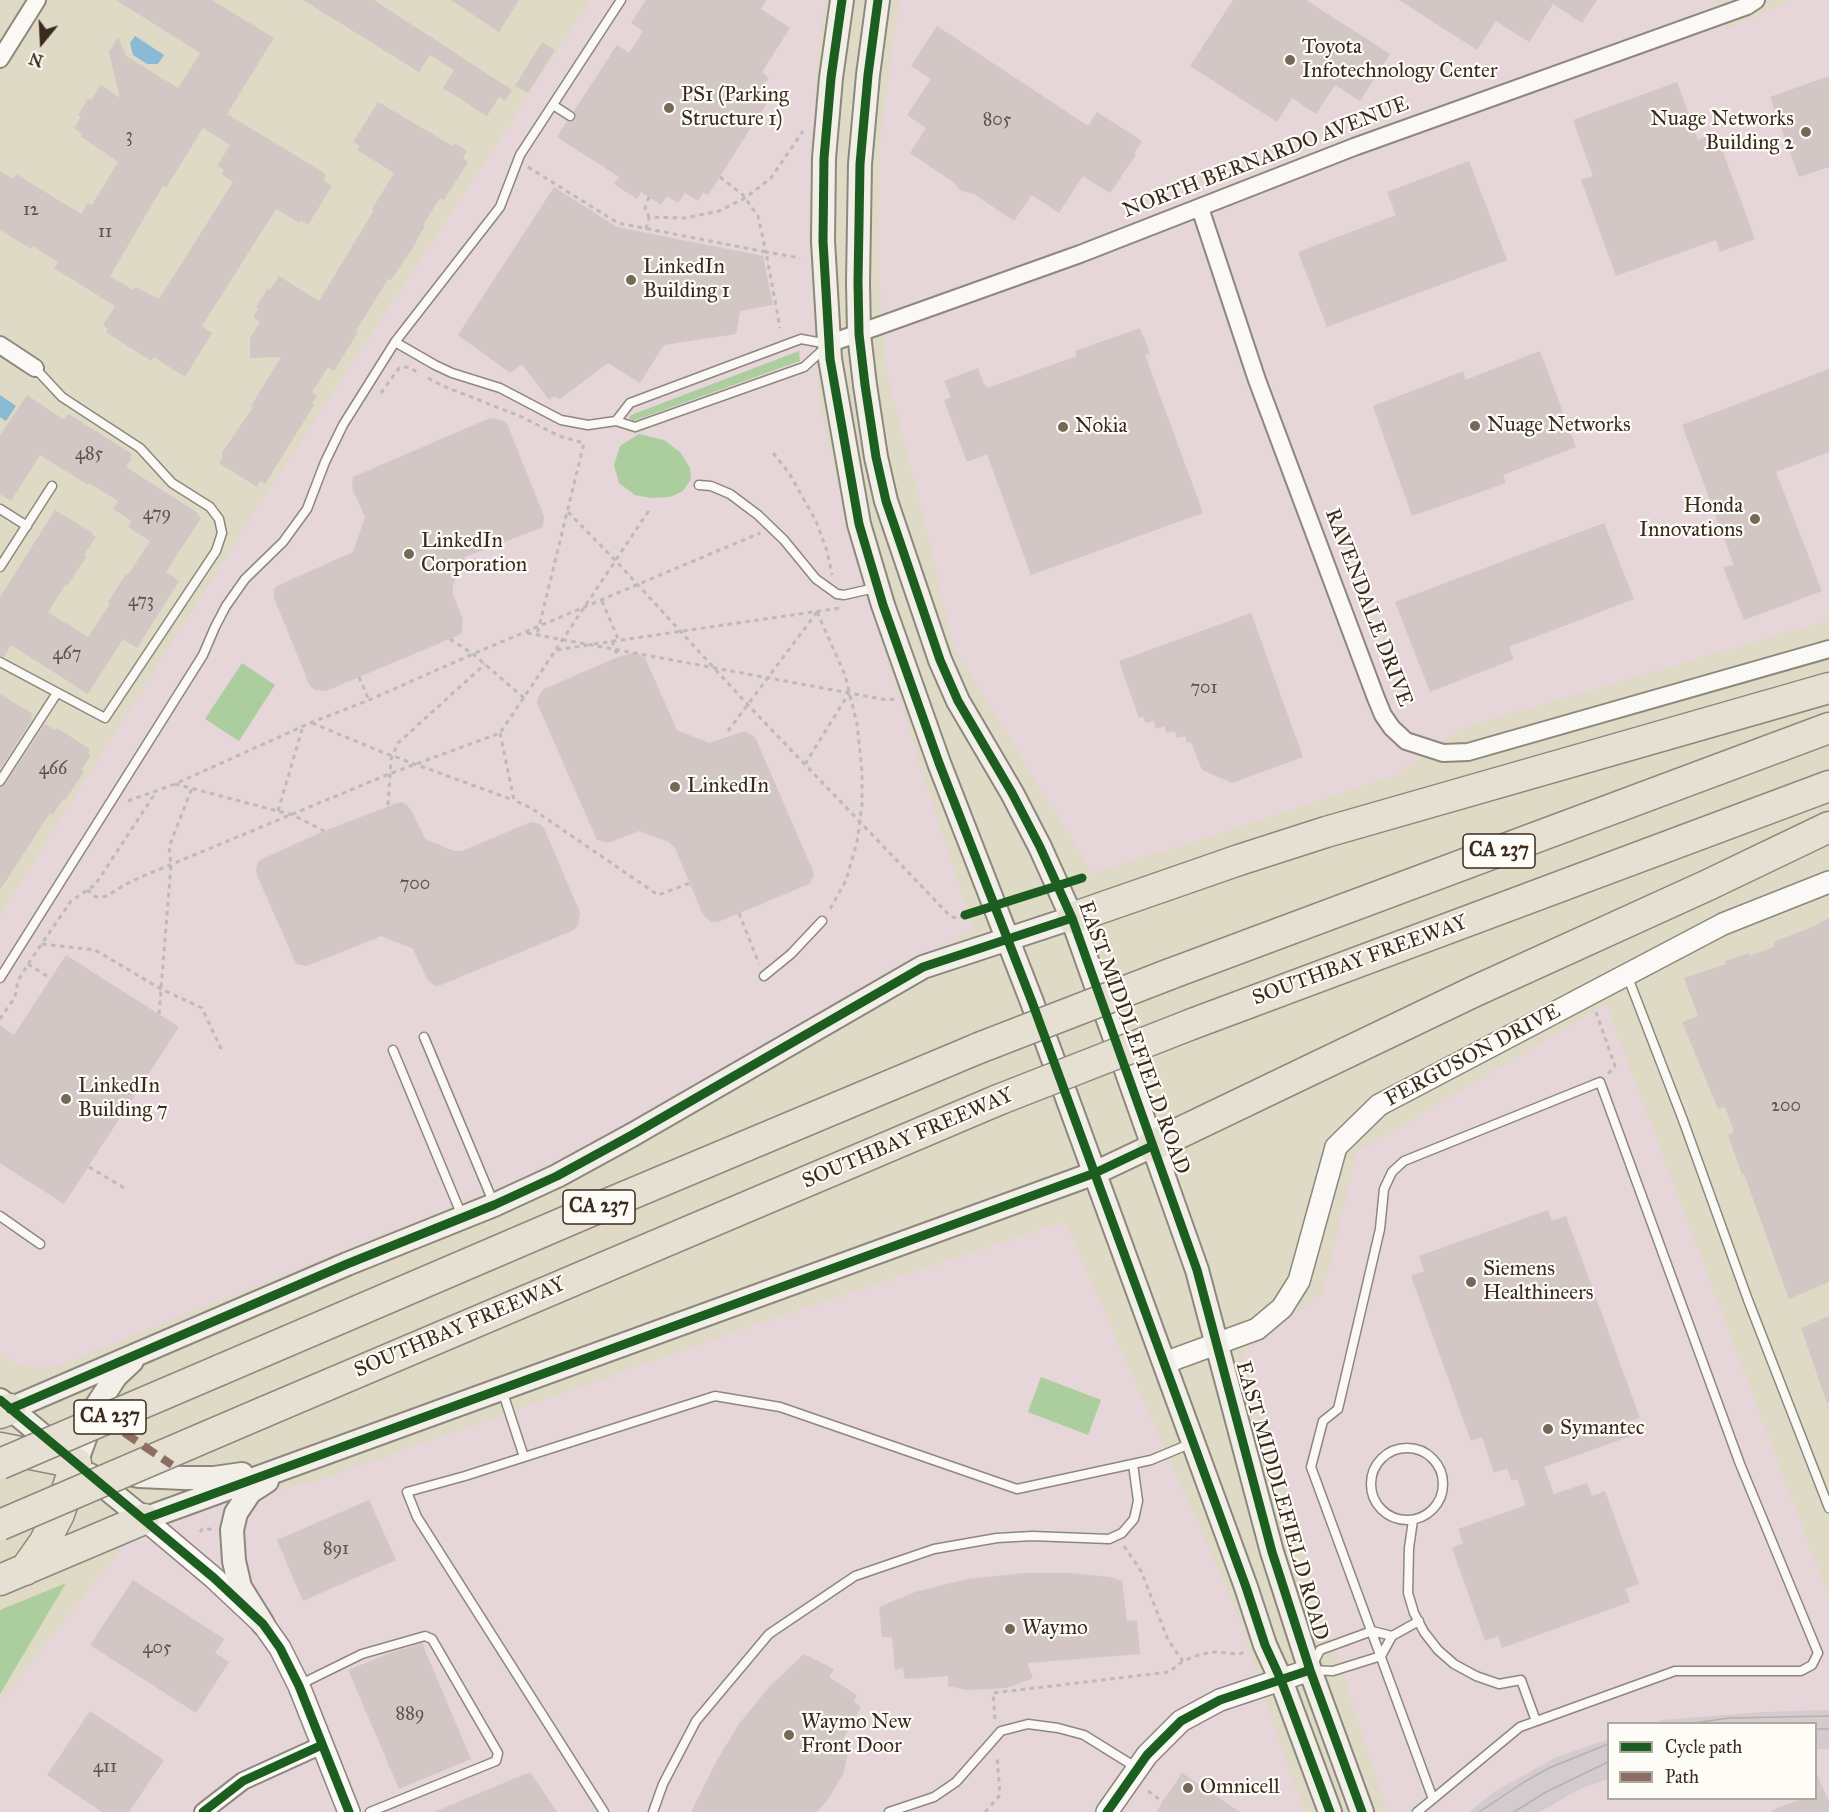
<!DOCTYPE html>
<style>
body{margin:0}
#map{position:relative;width:1829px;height:1812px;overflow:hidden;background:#dedac6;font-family:"IM FELL Great Primer",serif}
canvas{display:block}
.legend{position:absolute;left:1607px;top:1722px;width:210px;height:78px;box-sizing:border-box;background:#fdfcf7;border:2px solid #afa8a0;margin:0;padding:8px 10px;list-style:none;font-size:18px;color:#3b2a1e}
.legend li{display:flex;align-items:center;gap:12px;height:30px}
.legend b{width:30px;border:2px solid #afa8a0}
.north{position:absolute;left:12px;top:12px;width:60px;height:60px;-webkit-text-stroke:4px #fdfcf7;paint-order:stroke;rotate:198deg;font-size:16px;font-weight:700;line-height:24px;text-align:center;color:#3b2a1e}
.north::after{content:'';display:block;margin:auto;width:21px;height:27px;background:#3b2a1e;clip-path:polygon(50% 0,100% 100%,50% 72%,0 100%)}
</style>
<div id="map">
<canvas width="1829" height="1812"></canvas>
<ul class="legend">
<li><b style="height:8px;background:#1b5e20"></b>Cycle path</li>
<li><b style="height:8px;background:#8d6e63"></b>Path</li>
</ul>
<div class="north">N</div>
</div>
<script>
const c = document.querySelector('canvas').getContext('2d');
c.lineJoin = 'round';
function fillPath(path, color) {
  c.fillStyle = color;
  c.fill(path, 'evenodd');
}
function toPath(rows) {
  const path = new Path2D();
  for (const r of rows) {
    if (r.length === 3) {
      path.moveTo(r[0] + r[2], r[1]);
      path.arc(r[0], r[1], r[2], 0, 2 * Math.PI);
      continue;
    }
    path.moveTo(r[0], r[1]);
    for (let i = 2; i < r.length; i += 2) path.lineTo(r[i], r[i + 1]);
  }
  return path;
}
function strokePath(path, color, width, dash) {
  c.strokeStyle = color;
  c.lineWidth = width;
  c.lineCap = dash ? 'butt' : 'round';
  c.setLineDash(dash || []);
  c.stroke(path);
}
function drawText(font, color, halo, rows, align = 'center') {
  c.font = font + ' "IM FELL Great Primer",serif';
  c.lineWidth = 4.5;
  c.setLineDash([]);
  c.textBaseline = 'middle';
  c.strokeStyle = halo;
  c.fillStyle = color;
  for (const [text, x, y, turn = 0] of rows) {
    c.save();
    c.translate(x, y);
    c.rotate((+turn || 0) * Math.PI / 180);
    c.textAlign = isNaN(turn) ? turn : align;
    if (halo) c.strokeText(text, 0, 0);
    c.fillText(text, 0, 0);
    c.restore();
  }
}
const built = toPath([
 [591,0,825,0,817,72,808,227,820,408,857,565,973,930,926,954,644,1117,551,1166,56,1367,34,1368,10,1360,0,1352,0,915,259,505],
 [899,0,1715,0,1727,29,1792,0,1829,0,1829,620,1459,729,1397,775,1093,874,953,646,917,489,887,377,878,263,880,141],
 [1606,1004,1829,1598,1829,1710,1764,1712,1663,1720,1653,1723,1608,1724,1608,1739,1554,1758,1494,1792,1469,1812,1387,1812,1242,1354,1323,1293,1356,1153],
 [1065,1222,1238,1614,1273,1724,1305,1812,0,1812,0,1703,144,1519,317,1481,723,1336],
 [1816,1749,1829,1749,1829,1812,1540,1812,1579,1789,1608,1779,1608,1798,1816,1798]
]);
const industrial = toPath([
 [1829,1710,1829,1749,1816,1749,1816,1724,1653,1723,1663,1720,1764,1712],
 [1608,1739,1608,1779,1579,1789,1540,1812,1469,1812,1494,1792,1555,1758]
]);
const green = toPath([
 [799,351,800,361,633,421,629,418,631,415],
 [639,434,664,440,680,452,690,468,691,479,683,491,670,497,651,498,635,495,619,483,614,465,620,446],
 [242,663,275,685,239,741,205,719],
 [1041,1377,1101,1400,1088,1435,1028,1412],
 [66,1583,0,1694,0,1610]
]);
const water = toPath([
 [135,36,164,55,158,64,147,64,133,55,130,43],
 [0,395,16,406,6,421,0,417]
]);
const building = toPath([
 [116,0,212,0,274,38,227,114,326,174,323,180,332,186,308,225,301,220,299,223,276,209,202,326,212,333,185,377,154,357,151,361,106,332,108,329,103,325,115,306,54,268,58,262,33,246,31,249,0,230,0,171,13,179,16,174,81,214,88,203,92,205,118,162,80,136,82,134,74,128,81,117,78,115,88,99,91,100,101,85,120,98,109,52,118,37,126,56,178,88,200,53],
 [203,128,230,145,217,166,224,170,222,173,224,176,233,182,159,299,135,287,133,290,110,276,163,186,166,188],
 [303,0,374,0,512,90,505,101,499,97,487,116,443,88,454,70,430,55,419,72],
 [451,0,519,0,499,32],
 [646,0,766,0,761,9,790,28,762,72,769,78,762,87,767,90,762,98,768,101,708,195,703,193,698,201,685,193,678,203,667,196,661,205,641,192,637,199,614,184,619,177,557,137,567,121,572,122,576,119,574,111,617,45,629,53,643,31,631,23],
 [1233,0,1306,0,1390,54,1360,101,1335,85,1316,114,1292,98,1277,122,1190,66],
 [1399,0,1597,0,1582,23,1553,4,1529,42,1496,21,1477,50],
 [937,26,1088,126,1097,112,1142,141,1134,153,1136,155,1110,193,1083,176,1059,213,1032,195,1014,221,974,194,961,191,953,182,910,153,926,128,907,115,931,79,911,66],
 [542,42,555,50,528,93,515,86],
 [1829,76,1829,167,1799,177,1770,97],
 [1677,82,1698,140,1716,133,1755,239,1720,252,1716,240,1616,276,1581,180,1593,176,1573,120],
 [378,102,453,146,455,143,467,151,463,158,468,162,444,200,440,198,423,225,425,226,410,252,391,280,388,279,356,331,358,332,334,371,328,367,312,392,317,396,312,404,314,405,265,484,260,481,257,487,219,463,223,456,221,454,253,407,251,406,281,357,250,358,250,338,260,322,253,317,259,308,256,307,268,288,270,290,279,276,319,301,374,210,372,209,394,173,357,150,360,146,353,142],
 [1469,161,1507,260,1327,327,1298,252,1396,215,1387,192],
 [554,187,617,227,763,256,773,305,740,311,736,334,664,345,640,383,608,363,560,399,554,396,549,400,522,364,510,373,458,335],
 [1140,328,1150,353,1145,355,1203,513,1031,575,987,454,967,462,944,400,951,397,944,381,978,368,984,385,986,384,987,388,1077,356,1075,351],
 [1540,351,1576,447,1503,475,1506,483,1412,516,1373,406,1464,371,1465,380],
 [1829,369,1829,452,1776,472,1822,591,1744,620,1723,567,1734,565,1682,425],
 [27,395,63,419,69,414,132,454,130,457,132,458,126,467,198,513,197,515,201,518,166,572,179,581,137,648,123,639,88,694,11,645,4,657,0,656,0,597,55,510,93,533,92,535,96,537,84,555,86,557,68,585,66,584,48,612,88,637,110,604,108,602,126,574,128,575,150,541,128,527,132,521,113,509,118,501,89,483,88,485,40,455,11,501,0,494,0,435],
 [490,418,502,420,507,424,544,516,543,527,465,557,453,585,453,595,463,619,462,631,459,635,326,691,315,690,310,686,274,598,274,589,277,586,353,552,365,517,352,488,353,477],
 [1604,523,1634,599,1509,647,1514,659,1430,692,1395,602],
 [1251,613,1303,757,1232,783,1202,770,1191,742,1187,743,1185,736,1177,738,1175,731,1166,733,1165,726,1156,729,1154,721,1145,723,1144,717,1139,718,1119,661],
 [636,652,645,658,677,730,709,743,745,731,755,737,813,871,814,876,809,884,718,922,712,922,703,915,675,848,669,842,639,831,608,843,597,840,537,703,538,697,544,689,618,657],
 [0,694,33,714,31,716,33,718,0,769],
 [45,724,55,730,57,728,90,749,88,753,91,755,81,770,84,772,65,800,63,799,53,815,50,813,0,890,0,787,5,784],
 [400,802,406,804,411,810,425,839,454,851,462,851,531,822,540,824,544,828,580,913,578,925,574,930,441,985,435,986,427,979,413,949,381,936,307,966,296,964,257,875,256,869,258,862,262,859,324,831],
 [1829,918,1829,1282,1789,1299,1744,1174,1742,1175,1728,1135,1734,1132,1725,1107,1718,1109,1682,1022,1698,1016,1684,978,1726,964,1725,961,1749,953,1750,956,1775,946,1773,942,1812,927],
 [66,955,179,1027,64,1204,0,1163,0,1025,14,1035],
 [1548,1210,1552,1221,1566,1216,1640,1418,1626,1422,1631,1436,1544,1467,1554,1494,1587,1483,1592,1496,1605,1491,1639,1584,1625,1589,1630,1602,1502,1648,1498,1636,1485,1641,1452,1548,1463,1543,1458,1529,1526,1505,1517,1479,1512,1481,1507,1468,1494,1473,1482,1437,1471,1441,1411,1276,1424,1271,1419,1256],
 [1829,1316,1829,1403,1827,1403,1801,1328],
 [369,1500,396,1560,303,1601,277,1540],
 [1025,1573,1070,1573,1110,1577,1122,1581,1127,1621,1137,1620,1140,1654,1027,1663,1033,1678,1007,1688,988,1689,967,1690,948,1686,948,1676,905,1679,903,1668,895,1670,892,1637,882,1637,879,1607,915,1592,967,1579],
 [133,1580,224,1639,215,1653,229,1662,196,1713,90,1645],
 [422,1643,471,1759,399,1789,348,1670,393,1652],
 [804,1654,834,1669,829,1677,857,1695,854,1702,861,1707,839,1746,848,1751,844,1772,829,1798,817,1812,691,1812,716,1762,739,1724,770,1686],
 [90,1711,164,1760,129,1812,102,1812,47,1775],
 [1815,1770,1829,1802,1829,1812,1772,1812,1772,1810,1804,1798,1815,1798],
 [530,1772,557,1812,434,1812],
 [1182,1773,1240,1812,1156,1812]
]);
const path = toPath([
 [528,167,618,223,766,252,780,328],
 [720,177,743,195,758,216,766,252,800,258],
 [649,197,645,208,649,217],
 [646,229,649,217,685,218,719,211,745,198,771,178,803,131],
 [428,378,443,386,522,417,559,436,584,443,537,635],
 [381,393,399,368,409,367,417,372],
 [773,453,789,473,816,521,827,551,832,575],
 [568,512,616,561,748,705,951,917,958,918,965,915],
 [602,601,619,641],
 [817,612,845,675,857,724,862,771,862,805,857,842,846,880,829,911],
 [527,633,887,700,895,699],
 [450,639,473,654,524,698],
 [612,641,618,657],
 [594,644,840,608],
 [557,650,588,645],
 [359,677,369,700],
 [312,723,382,752,513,800],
 [728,731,817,612],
 [500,733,514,800,531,808,658,895,690,883],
 [805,764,849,693],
 [175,784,293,815,324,831],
 [128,801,175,784,310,723,369,700,473,654,760,533],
 [388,805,391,759,398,743,485,664],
 [278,811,303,726],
 [87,890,96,897,107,896,124,885,141,877,389,774,500,733,650,509],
 [739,913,759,964],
 [42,944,95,950,161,989,202,1008,223,1053],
 [28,964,50,978],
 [1596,1012,1615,1066,1608,1074],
 [159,1014,171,865,169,847,192,788],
 [0,1019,15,997,18,981,28,964,71,901,95,885,156,792],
 [89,1167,126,1189],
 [200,1532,203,1528,214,1530],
 [1124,1546,1141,1571,1168,1640,1183,1661],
 [995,1719,993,1693,1169,1672,1183,1661,1201,1654,1216,1652,1239,1654,1246,1652],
 [1148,1791,1163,1802],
 [985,1812,1000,1795,997,1756]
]);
const service = toPath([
 [553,105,570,116],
 [395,342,435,365,452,373,500,388,561,420,588,425,616,421,635,427,804,367,826,347],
 [616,421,630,403,801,339,828,344],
 [699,485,711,486,730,494,758,515,784,540,816,579,837,594,844,595,875,588],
 [0,509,27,526],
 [0,567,52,486],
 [0,662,105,718,216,551,222,533,219,519,210,507,172,483,140,448,62,397,35,368],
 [0,781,57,693],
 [1627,975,1683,1120,1748,1300,1829,1508],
 [764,976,791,954,822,921],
 [0,978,203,655,215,627,226,606,245,579,283,542,307,509,325,462,343,425,395,342,500,207,520,155,621,0],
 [424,1037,494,1204],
 [393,1050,462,1216],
 [0,1216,40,1244],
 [502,1390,524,1457],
 [1407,1484,36],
 [1413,1520,1409,1548,1408,1593,1414,1613,1424,1632,1438,1650,1454,1664,1476,1676,1499,1684,1521,1680,1536,1721],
 [1392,1636,1372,1631,1320,1650,1310,1670,1333,1671,1381,1656,1392,1636,1419,1621],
 [299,1685,362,1654,425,1636,432,1639,498,1753,496,1761,370,1812],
 [604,1812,417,1517,407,1492,465,1476,715,1396,780,1407,1017,1489,1151,1460,1192,1443],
 [653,1812,663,1784,696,1721,769,1634,855,1576,934,1549,997,1538,1032,1536,1109,1539,1122,1533,1134,1519,1138,1501,1133,1464],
 [889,1812,934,1797,956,1782,1001,1731,1028,1724,1058,1728,1084,1735,1137,1768],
 [1417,1812,1433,1799,1520,1727,1675,1671,1801,1671,1812,1665,1818,1653,1740,1464,1600,1082,1404,1161,1392,1172,1384,1189,1380,1229,1338,1409,1323,1421,1311,1467,1433,1799]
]);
const minor = toPath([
 [0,59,37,0],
 [1200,208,1257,380,1376,698,1383,715,1392,728,1406,741,1443,753,1468,752,1829,649],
 [828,344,1080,254,1354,147,1747,6,1756,0],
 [0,345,35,368],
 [203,1812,243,1781,322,1745]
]);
const tertiary = toPath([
 [1164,1363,1257,1329,1282,1308,1299,1281,1336,1147,1379,1105,1723,924,1829,882],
 [144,1519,214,1578,263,1624,280,1648,299,1686,349,1812],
 [1107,1812,1147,1755,1181,1721,1220,1700,1310,1670]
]);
const secondary = toPath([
 [842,0,831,78,824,158,823,241,830,359,859,524,883,605,939,763,1032,1002,1246,1587,1265,1645,1281,1680,1330,1812],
 [878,0,868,75,860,164,858,282,859,334,865,385,876,457,886,501,940,660,958,701,1012,793,1040,847,1072,918,1197,1270,1272,1552,1310,1670,1362,1812],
 [0,1400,60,1450],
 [10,1409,347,1264,494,1205,557,1176,632,1135,923,967,1072,918],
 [76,1463,97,1405,116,1376,132,1361],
 [120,1472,139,1476,184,1478,214,1478,242,1474],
 [90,1475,144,1519,1095,1173,1152,1146],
 [263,1624,240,1587,234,1561,232,1530,236,1513,250,1492,267,1481]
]);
const motorway = toPath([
 [1072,918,1239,860,1326,832,1829,688],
 [1170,974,1829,728],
 [1192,1024,1829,786],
 [1152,1146,1473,992,1708,885,1829,827],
 [220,1370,586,1213,979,1048],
 [264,1412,998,1100],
 [0,1413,10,1409],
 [0,1448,76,1463,59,1514,44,1543,25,1570],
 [0,1580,144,1519]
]);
const tram = toPath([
 [1686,1724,1730,1718,1829,1716],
 [1816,1729,1829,1729],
 [1479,1812,1524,1782,1549,1768,1608,1744],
 [1514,1812,1546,1792,1608,1762]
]);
const motorwayBridge = toPath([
 [979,1048,1170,974],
 [998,1100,1192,1024],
 [0,1464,220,1370],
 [0,1525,264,1412]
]);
const quiet = toPath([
 [86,1407,172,1465]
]);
const cycleway = toPath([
 [842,0,831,78,824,158,823,241,830,359,859,524,883,605,939,763,1032,1002,1246,1587,1265,1645,1281,1680,1330,1812],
 [878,0,868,75,860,164,858,282,859,334,865,385,876,457,886,501,940,660,958,701,1012,793,1040,847,1072,918,1197,1270,1272,1552,1310,1670,1362,1812],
 [965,915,1082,878],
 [0,1400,214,1578,263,1624,280,1648,299,1686,349,1812],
 [10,1409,347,1264,494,1205,557,1176,632,1135,923,967,1072,918],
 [144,1519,1095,1173,1152,1146],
 [203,1812,243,1781,322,1745],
 [1107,1812,1147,1755,1181,1721,1220,1700,1310,1670]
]);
const markers = [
 [1290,60,6,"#746859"],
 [669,108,6,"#746859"],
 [1806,132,6,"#746859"],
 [631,280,6,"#746859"],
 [1475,426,6,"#746859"],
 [1063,427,6,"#746859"],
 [1755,519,6,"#746859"],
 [409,554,6,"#746859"],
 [675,787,6,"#746859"],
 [66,1099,6,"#746859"],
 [1471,1282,6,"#746859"],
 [1548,1429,6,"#746859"],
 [1010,1629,6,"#746859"],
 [789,1735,6,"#746859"],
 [1188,1788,6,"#746859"]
];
const numberNames = [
 ["805",997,121],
 ["3",129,137],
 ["12",31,211],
 ["11",105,233],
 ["485",89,455],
 ["479",157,515],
 ["473",141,602],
 ["467",67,655],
 ["701",1204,689],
 ["466",53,770],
 ["700",415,885],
 ["200",1786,1107],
 ["891",336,1550],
 ["405",157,1649],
 ["889",410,1715],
 ["411",105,1768]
];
const shields = [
 [1499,851,72],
 [599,1207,72],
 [110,1417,72]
];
const shieldNames = [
 ["CA 237",1499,851],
 ["CA 237",599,1207],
 ["CA 237",110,1417]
];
const poiNames = [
 ["Toyota",1302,48],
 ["Infotechnology Center",1302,72],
 ["PS1 (Parking",681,96],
 ["Structure 1)",681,120],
 ["Nuage Networks",1794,120,"right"],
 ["Building 2",1794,144,"right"],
 ["LinkedIn",643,268],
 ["Building 1",643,292],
 ["Nuage Networks",1487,426],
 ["Nokia",1075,427],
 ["Honda",1743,507,"right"],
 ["Innovations",1743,531,"right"],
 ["LinkedIn",421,542],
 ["Corporation",421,566],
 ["LinkedIn",687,787],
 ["LinkedIn",78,1087],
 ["Building 7",78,1111],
 ["Siemens",1483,1270],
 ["Healthineers",1483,1294],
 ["Symantec",1560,1429],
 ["Waymo",1022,1629],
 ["Waymo New",801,1723],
 ["Front Door",801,1747],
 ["Omnicell",1200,1788]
];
const streetNames = [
 ["NORTH BERNARDO AVENUE",1266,158,-21],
 ["RAVENDALE DRIVE",1368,608,69],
 ["SOUTHBAY FREEWAY",1360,961,-20],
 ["EAST MIDDLEFIELD ROAD",1133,1038,70],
 ["FERGUSON DRIVE",1473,1056,-28],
 ["SOUTHBAY FREEWAY",908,1139,-23],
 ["SOUTHBAY FREEWAY",460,1328,-23],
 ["EAST MIDDLEFIELD ROAD",1281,1501,74]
];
fillPath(built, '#e6d5d9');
fillPath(industrial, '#d4cbce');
fillPath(green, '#acce9e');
fillPath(water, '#89bad5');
fillPath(building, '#d2c7c4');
strokePath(service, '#8d887c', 11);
strokePath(minor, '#8d887c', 20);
strokePath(tertiary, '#8d887c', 24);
strokePath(secondary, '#8d887c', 26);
strokePath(motorway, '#8d887c', 33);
strokePath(path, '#bdbbb6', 3, [4.5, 4.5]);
strokePath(service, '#faf9f6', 8);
strokePath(minor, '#faf9f6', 16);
strokePath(tertiary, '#faf9f6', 21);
strokePath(secondary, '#f2efe8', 22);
strokePath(motorway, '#e5e0d2', 30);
strokePath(tram, '#b4b2ad', 1.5);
strokePath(motorwayBridge, '#8d887c', 33, []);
strokePath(motorwayBridge, '#e5e0d2', 30);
strokePath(quiet, '#8d6e63', 8, [15, 8]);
strokePath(cycleway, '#1b5e20', 9);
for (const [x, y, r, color] of markers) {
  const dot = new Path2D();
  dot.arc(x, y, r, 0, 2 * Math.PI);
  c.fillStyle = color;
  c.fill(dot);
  strokePath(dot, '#fdfcf7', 2);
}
drawText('18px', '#615148', null, numberNames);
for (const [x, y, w] of shields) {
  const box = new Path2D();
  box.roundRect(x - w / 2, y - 17, w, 34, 4.5);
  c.fillStyle = '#fdfcf7';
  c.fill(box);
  strokePath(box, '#3b2a1e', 1.5);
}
drawText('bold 20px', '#3b2a1e', null, shieldNames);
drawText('21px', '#3b2a1e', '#fdfcf7', poiNames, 'left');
drawText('21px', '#3b2a1e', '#fdfcf7', streetNames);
</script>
